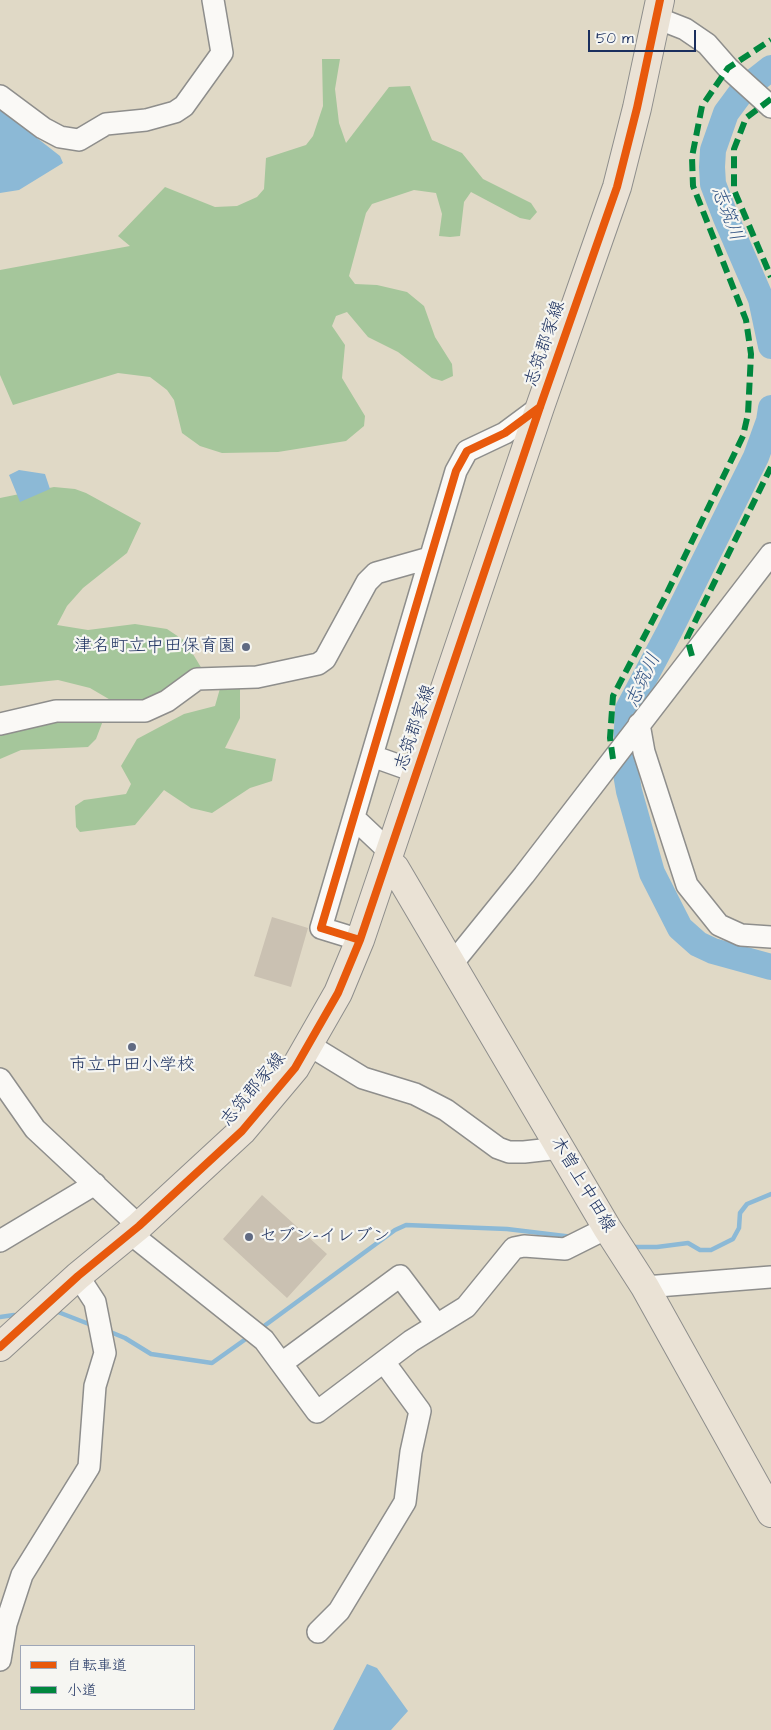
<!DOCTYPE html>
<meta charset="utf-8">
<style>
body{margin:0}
#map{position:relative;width:771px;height:1730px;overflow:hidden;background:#e0d9c6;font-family:"Architects Daughter","Klee One",sans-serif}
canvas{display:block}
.legend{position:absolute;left:20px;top:1645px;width:175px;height:65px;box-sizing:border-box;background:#f6f6f2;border:1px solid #9ea6b7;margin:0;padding:6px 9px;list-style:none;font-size:15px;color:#1b2f5e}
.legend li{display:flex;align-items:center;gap:10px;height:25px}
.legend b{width:25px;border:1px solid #9ea6b7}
.scale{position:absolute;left:588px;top:30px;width:108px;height:22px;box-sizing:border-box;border:2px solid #1b2f5e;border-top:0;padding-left:6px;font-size:15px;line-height:18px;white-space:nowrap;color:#1b2f5e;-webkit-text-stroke:4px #f6f6f2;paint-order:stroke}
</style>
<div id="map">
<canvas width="771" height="1730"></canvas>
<ul class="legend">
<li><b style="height:6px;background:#e8590c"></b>自転車道</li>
<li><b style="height:6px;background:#00873e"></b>小道</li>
</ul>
<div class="scale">50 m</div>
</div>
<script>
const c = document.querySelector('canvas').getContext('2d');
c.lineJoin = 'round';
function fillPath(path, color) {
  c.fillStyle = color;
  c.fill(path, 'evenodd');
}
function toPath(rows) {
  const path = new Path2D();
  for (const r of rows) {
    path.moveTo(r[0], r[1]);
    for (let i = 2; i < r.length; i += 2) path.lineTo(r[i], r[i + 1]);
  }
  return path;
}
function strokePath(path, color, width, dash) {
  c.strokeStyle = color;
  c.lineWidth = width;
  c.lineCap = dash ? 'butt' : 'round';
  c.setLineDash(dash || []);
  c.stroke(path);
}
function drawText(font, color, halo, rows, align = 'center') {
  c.font = font + ' "Architects Daughter","Klee One",sans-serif';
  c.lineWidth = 4.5;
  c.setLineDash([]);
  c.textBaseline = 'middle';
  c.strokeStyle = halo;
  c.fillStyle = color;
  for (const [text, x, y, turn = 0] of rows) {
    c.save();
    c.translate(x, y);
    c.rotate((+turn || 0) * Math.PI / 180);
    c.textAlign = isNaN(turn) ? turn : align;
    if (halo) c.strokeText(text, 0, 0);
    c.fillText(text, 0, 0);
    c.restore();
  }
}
const forest = toPath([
 [322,59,340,59,335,89,339,123,346,143,389,87,410,86,432,140,462,153,483,179,531,203,537,212,530,220,520,218,471,192,464,202,460,236,450,237,439,236,442,214,436,193,414,190,372,204,366,213,349,276,355,284,377,285,407,292,424,306,435,337,452,364,453,376,442,381,432,378,398,352,368,337,347,312,336,316,332,326,345,345,342,378,365,416,364,426,346,441,278,452,222,453,200,446,182,433,174,400,167,390,150,377,118,373,13,405,0,375,0,270,130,246,118,236,165,187,215,207,237,206,257,197,264,189,266,158,306,145,313,136,323,106],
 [54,487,75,489,86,493,141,523,127,553,83,588,67,606,57,625,88,630,135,624,167,629,185,641,202,669,165,695,119,705,90,688,58,680,0,686,0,498],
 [221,685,240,686,240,718,225,748,276,759,272,781,250,788,212,813,191,808,164,790,135,825,80,832,76,827,75,806,84,800,126,794,131,784,121,766,137,739,184,714,215,706],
 [74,716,104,718,96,739,88,747,21,750,0,759,0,730]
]);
const water = toPath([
 [0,109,60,156,63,163,19,190,0,193],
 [19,470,45,474,50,489,20,502,9,475],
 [367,1664,377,1668,408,1711,391,1730,333,1730]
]);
const stream = toPath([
 [631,1247,657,1247,688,1243,700,1250,711,1250,733,1239,739,1228,740,1213,747,1204,771,1194],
 [58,1312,94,1326],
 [0,1317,14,1315],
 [260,1329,395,1230,406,1225,507,1229,573,1237],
 [108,1331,125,1338,151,1354,212,1363,250,1336]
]);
const river = toPath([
 [771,68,743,90,726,113,713,150,712,167,713,184,726,218,761,299,771,346],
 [771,408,769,421,756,457,669,632,628,709,625,768,629,791,652,873,680,928,698,944,713,951,771,967]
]);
const building = toPath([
 [272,917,308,928,291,987,254,976],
 [262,1195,327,1254,287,1298,223,1239]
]);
const minor = toPath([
 [657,18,685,29,707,44,728,68,771,107],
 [0,96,43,128,60,137,79,140,106,124,146,120,175,112,184,106,222,53,213,0],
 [0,724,56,711,145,711,167,701,197,679,257,677,318,664,325,659,367,582,376,573,429,558],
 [639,724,644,752,687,885,719,925,741,935,771,937],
 [372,756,417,772],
 [354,818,390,852],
 [360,940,321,928,456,471,467,451,505,433,540,407],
 [452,964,524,875,771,554],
 [309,1045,363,1078,415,1094,446,1110,498,1148,509,1152,524,1152,560,1148],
 [0,1079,35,1129,139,1226],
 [131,1234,264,1340,317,1412,411,1341,466,1307,514,1248,524,1246,565,1249,607,1228],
 [0,1241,95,1184],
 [645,1287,771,1277],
 [282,1363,400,1276,437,1325],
 [318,1632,339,1611,405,1502,411,1452,420,1411,384,1362],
 [0,1660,6,1624,22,1575,89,1467,95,1386,105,1353,95,1302,78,1276]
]);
const major = toPath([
 [387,861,395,868,607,1228,645,1287,771,1513],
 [0,1347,78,1276,139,1226,242,1131,295,1068,338,993,360,940,540,407,617,187,637,108,660,0]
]);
const quiet = toPath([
 [771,99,746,118,734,149,734,190,771,277],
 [692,656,687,638,771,467],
 [613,759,610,738,613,696,665,597,743,436,748,414,751,354,746,320,693,186,692,157,702,106,728,68,771,40]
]);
const cycleway = toPath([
 [360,940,321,928,456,471,467,451,505,433,540,407],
 [0,1347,78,1276,139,1226,242,1131,295,1068,338,993,360,940,540,407,617,187,637,108,660,0]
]);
const markers = [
 [246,647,5,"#606a82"],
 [132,1047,5,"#606a82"],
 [249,1237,5,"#606a82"]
];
const streetNames = [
 ["志筑郡家線",546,344,-71],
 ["志筑郡家線",416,728,-71],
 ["志筑郡家線",254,1090,-50],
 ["木曽上中田線",582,1185,59]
];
const poiNames = [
 ["津名町立中田保育園",236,647],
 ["市立中田小学校",132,1066,"center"],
 ["セブン-イレブン",259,1237,"left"]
];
const waterNames = [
 ["志筑川",726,214,69],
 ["志筑川",644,681,-65]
];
fillPath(forest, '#a5c69b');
fillPath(water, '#8cb9d6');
strokePath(stream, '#8cb9d6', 4.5);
strokePath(river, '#8cb9d6', 26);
fillPath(building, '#cac1b2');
strokePath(minor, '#8e8e8c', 24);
strokePath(major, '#8e8e8c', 30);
strokePath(minor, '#faf9f6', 21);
strokePath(major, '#eae2d5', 28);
strokePath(quiet, '#00873e', 6, [12, 6]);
strokePath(cycleway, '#e8590c', 8);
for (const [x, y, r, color] of markers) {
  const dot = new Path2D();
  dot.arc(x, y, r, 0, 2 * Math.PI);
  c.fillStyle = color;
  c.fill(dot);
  strokePath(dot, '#f6f6f2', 2);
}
drawText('18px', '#1b2f5e', '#f6f6f2', streetNames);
drawText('18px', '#1b2f5e', '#f6f6f2', poiNames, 'right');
drawText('italic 19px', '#325484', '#f6f6f2', waterNames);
</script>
